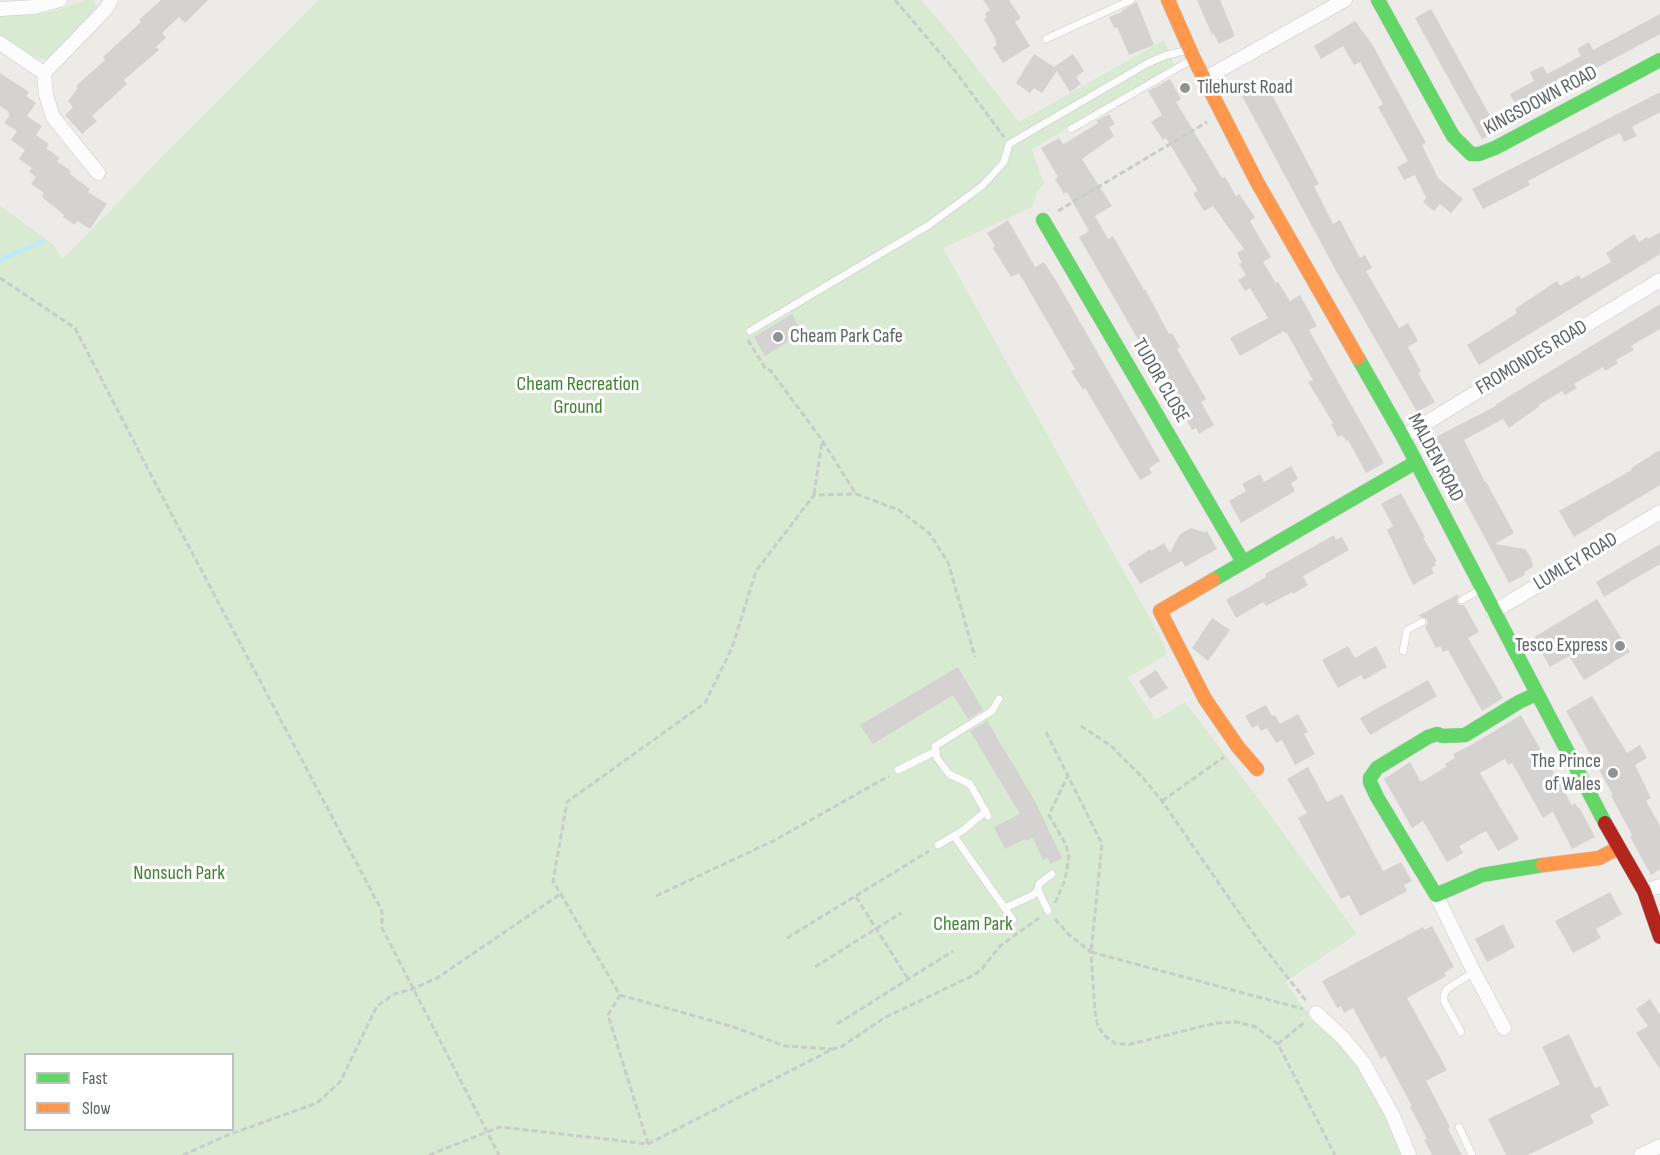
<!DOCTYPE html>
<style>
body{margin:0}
#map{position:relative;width:1660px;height:1155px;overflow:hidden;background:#edebe8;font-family:"Sofia Sans Condensed",sans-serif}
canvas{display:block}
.legend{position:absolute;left:24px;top:1053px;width:210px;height:78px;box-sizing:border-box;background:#fff;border:2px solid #bec1c2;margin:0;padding:8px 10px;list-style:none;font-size:18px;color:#5d6367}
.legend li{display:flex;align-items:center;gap:12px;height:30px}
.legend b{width:30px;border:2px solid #bec1c2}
</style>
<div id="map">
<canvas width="1660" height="1155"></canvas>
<ul class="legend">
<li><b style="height:8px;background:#63d668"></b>Fast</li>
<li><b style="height:8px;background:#ff974d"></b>Slow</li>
</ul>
</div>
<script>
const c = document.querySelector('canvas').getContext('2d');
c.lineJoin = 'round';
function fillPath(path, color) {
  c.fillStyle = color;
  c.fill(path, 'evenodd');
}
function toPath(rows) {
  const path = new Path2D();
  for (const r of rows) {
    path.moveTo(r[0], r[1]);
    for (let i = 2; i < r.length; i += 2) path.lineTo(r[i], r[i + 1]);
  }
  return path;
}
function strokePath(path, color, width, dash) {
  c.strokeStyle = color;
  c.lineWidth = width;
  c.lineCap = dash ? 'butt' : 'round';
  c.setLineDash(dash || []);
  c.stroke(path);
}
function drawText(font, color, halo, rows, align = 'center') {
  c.font = font + ' "Sofia Sans Condensed",sans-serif';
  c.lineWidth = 6;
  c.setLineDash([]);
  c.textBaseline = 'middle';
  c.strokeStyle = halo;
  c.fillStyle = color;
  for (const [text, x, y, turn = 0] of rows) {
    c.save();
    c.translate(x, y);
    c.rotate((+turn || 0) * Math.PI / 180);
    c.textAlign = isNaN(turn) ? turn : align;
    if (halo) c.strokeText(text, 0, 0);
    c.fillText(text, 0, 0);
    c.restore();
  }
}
const green = toPath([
 [84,0,94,0,97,9,50,58,45,60,35,57,0,35,0,16,34,15,58,10],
 [319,0,921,0,948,31,1019,122,1164,40,1175,67,1103,106,1032,150,1044,184,1038,190,1032,207,943,248,1162,640,1167,654,1128,678,1156,720,1185,702,1254,793,1357,934,1285,982,1303,1007,1348,1052,1383,1105,1403,1155,0,1155,0,206,54,245,62,260,194,124],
 [26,1054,232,1054,232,1130,26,1130]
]);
const stream = toPath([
 [0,260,43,241]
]);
const building = toPath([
 [161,0,208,0,185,23,179,17,162,33,166,38,156,47,159,50,124,80,127,84,92,116,97,121,82,134,65,115,73,107,68,101,78,88,76,86,105,60,103,57,141,22,139,20],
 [983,0,1009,0,1021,18,1015,22,1030,46,1003,63,993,47,997,45,995,41,996,40,984,19,987,17,985,13,990,10],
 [1197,0,1220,0,1235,36,1219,44,1214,34,1212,35],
 [1137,2,1154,45,1129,55,1117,27,1114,28,1109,17,1122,12,1121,11],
 [1431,9,1498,130,1482,139,1415,18],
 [1660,14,1660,34,1518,110,1510,94,1534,81,1530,72,1543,66,1547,74,1581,56,1577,49,1589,42,1593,50],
 [1355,21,1372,44,1426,143,1422,145,1438,178,1463,199,1451,213,1440,204,1434,211,1423,202,1426,198,1415,175,1404,180,1397,167,1408,161,1378,107,1383,104,1360,62,1354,65,1343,46,1321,59,1314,46],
 [1034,54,1054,67,1073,54,1084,71,1076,77,1081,84,1070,92,1057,71,1042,93,1034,88,1030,93,1016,83],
 [0,73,29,92,26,96,36,103,27,116,42,126,36,135,49,144,46,148,60,158,57,161,71,171,70,174,90,189,88,192,107,204,90,229,77,221,75,225,63,217,64,215,42,197,44,193,31,184,36,177,29,172,32,168,19,159,25,150,11,140,17,131,4,123,10,115,8,113,9,112,0,106],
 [1170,79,1181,99,1176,102,1222,178,1225,177,1236,196,1239,194,1255,217,1250,221,1271,257,1263,262,1276,283,1278,282,1290,301,1300,295,1317,326,1309,330,1384,463,1366,473,1348,440,1346,441,1342,435,1338,437,1331,424,1333,423,1308,382,1313,380,1287,333,1286,334,1284,331,1240,356,1230,338,1268,318,1250,288,1245,291,1238,280,1246,275,1239,264,1242,263,1237,253,1244,249,1213,206,1204,211,1193,193,1198,191,1166,138,1163,140,1151,122,1162,115,1148,91],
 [1259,87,1261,90,1268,87,1274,99,1319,184,1314,186,1333,224,1340,220,1360,258,1365,255,1372,268,1366,271,1399,328,1408,323,1418,341,1408,347,1421,371,1418,373,1435,402,1417,412,1335,269,1242,96],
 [1660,92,1660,112,1632,127,1637,136,1624,142,1620,133,1605,140,1528,181,1530,185,1483,209,1472,189],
 [1109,114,1115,124,1109,127,1114,136,1082,159,1112,206,1095,216,1108,239,1113,236,1144,290,1145,289,1169,334,1172,333,1180,347,1177,349,1206,399,1201,402,1214,425,1199,434,1196,428,1192,430,1180,408,1178,409,1079,237,1089,231,1067,192,1064,194,1055,179,1058,177,1041,148,1059,138,1063,144,1067,142,1098,123,1096,121],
 [1008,220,1035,267,1044,262,1058,284,1160,461,1149,468,1152,473,1140,480,1085,388,1083,390,1071,371,1075,369,1019,273,1011,277,993,248,995,246,987,233],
 [1660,232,1660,254,1479,365,1467,345,1517,313,1515,309,1557,281,1560,286,1579,275,1581,279,1611,262,1606,253,1634,234,1639,242,1647,237,1648,239],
 [1660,304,1660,329,1631,346,1634,350,1616,360,1618,363,1605,371,1603,367,1574,384,1577,388,1565,395,1562,391,1539,405,1540,406,1509,428,1503,419,1464,440,1485,482,1486,482,1514,533,1495,544,1525,549,1531,558,1533,567,1524,572,1525,575,1509,583,1432,439,1496,406,1495,405],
 [792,314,802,333,765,356,754,337],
 [1660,450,1660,485,1574,537,1559,511,1632,470,1631,468],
 [1291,466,1298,479,1291,483,1295,491,1241,523,1229,501,1246,491,1242,484,1260,474,1264,482],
 [1401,493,1425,537,1423,538,1437,561,1434,562,1436,565,1431,568,1434,573,1413,585,1387,530,1393,526,1381,504],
 [1191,528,1204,532,1207,531,1217,549,1185,567,1182,561,1140,584,1128,564,1150,549,1151,551,1164,543,1170,553,1180,534],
 [1334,535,1336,540,1342,537,1349,550,1303,576,1308,585,1293,594,1292,592,1266,606,1263,602,1236,618,1226,600,1266,577,1265,574],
 [1660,544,1660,564,1604,597,1596,582],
 [1458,594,1457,602,1460,605,1464,605,1479,632,1468,638,1503,698,1482,711,1448,650,1443,652,1440,646,1436,648,1425,627,1428,623,1427,619,1418,616],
 [1597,599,1630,652,1584,680,1569,656,1550,667,1533,638],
 [1212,618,1230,630,1208,661,1192,648],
 [1348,646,1355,658,1376,646,1387,667,1364,680,1361,675,1338,688,1322,660],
 [958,667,983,710,968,719,953,695,873,744,860,725],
 [1156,670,1168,688,1150,699,1139,681],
 [1428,680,1437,696,1370,735,1360,718],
 [1592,696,1627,753,1640,745,1647,758,1635,765,1651,798,1646,801,1660,826,1660,869,1651,875,1630,837,1632,835,1611,796,1613,795,1566,711],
 [1266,705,1272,716,1275,715,1280,724,1298,714,1308,732,1304,734,1315,754,1295,765,1282,740,1276,743,1267,728,1261,731,1258,725,1252,728,1245,716],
 [1521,715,1572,805,1575,803,1578,808,1579,807,1595,837,1572,849,1553,812,1543,818,1512,763,1508,765,1505,759,1480,773,1519,839,1498,851,1486,831,1459,846,1463,853,1447,862,1423,821,1412,828,1384,779,1410,762,1421,782,1446,767,1445,764,1455,758,1453,754,1471,745],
 [987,721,1036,803,1062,858,1050,864,1048,858,1043,860,1033,838,1026,841,1025,839,1005,849,994,827,1020,814,970,731],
 [1308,767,1327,802,1342,794,1383,871,1401,862,1412,881,1404,885,1407,891,1360,916,1349,895,1341,899,1298,818,1307,813,1287,779],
 [1610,892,1622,914,1596,929,1601,938,1573,953,1555,921],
 [1503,924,1515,947,1487,962,1475,939],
 [1432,926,1454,967,1444,973,1446,976,1407,998,1447,1070,1426,1081,1450,1127,1448,1129,1462,1155,1432,1155,1424,1140,1427,1139,1410,1107,1412,1106,1385,1056,1381,1059,1353,1008,1344,1013,1341,1006,1337,1008,1322,981,1423,927,1424,930],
 [1650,999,1660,1015,1660,1069,1636,1033,1648,1026,1636,1009],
 [1569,1034,1595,1088,1600,1086,1609,1105,1590,1115,1594,1123,1528,1155,1506,1155,1488,1119,1560,1084,1542,1047]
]);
const path = toPath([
 [895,0,952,67,1004,137],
 [1058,211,1207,122],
 [0,278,75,328,162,496,382,911,382,928,499,1155],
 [748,340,765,368,771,371,822,440,856,494,899,510,929,533,948,562,975,657],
 [814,494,822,442],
 [1081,726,1111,746,1143,778,1162,801,1258,940,1307,1002],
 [1046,732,1102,844,1091,952,1303,1009],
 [1162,801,1224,757],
 [656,896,775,840,889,776],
 [856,897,908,979],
 [1055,903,1065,880,1069,857,1066,845,1049,815,1067,777],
 [1055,919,1067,933,1091,952,1095,1012,1098,1027,1105,1036,1116,1044,1131,1044,1216,1023,1237,1022,1256,1027,1278,1044,1335,1155],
 [787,938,929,851],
 [815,967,901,913],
 [620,995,734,1027,785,1046,832,1049],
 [837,1024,953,951],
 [1278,1044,1306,1021],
 [648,1144,608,1015,620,995,553,881,567,802,705,703,732,648,756,571,814,495,856,494],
 [183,1155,228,1135,317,1103,340,1082,377,1006,394,994,413,989,437,978,562,893],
 [429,1155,500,1127,648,1144,833,1049,841,1047,884,1018,974,975,981,970,1000,946,1039,918]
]);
const lane = toPath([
 [1046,39,1131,0],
 [1071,129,1191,60],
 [750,331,929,225,982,186,1004,162,1009,144,1148,63,1164,56,1188,50],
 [1462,600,1480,590],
 [1403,651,1407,630,1422,622],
 [898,770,936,751],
 [988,816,970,784,949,774,937,758,935,746,992,711,999,699],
 [954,836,1013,920],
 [938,845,962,831,986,811],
 [1005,908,1033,895,1038,890],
 [1048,911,1038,890,1039,884,1052,874],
 [1461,1032,1444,1001,1444,995,1447,989,1474,972],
 [1459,1127,1472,1155]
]);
const street = toPath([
 [0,9,34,7,60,0],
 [0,43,44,73,106,9,111,0],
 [44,73,46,95,53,117,98,173],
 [1204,79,1345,0],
 [1403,437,1660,280],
 [1493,612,1660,512],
 [1644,891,1660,886],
 [1436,895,1474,972,1504,1028],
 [1316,1013,1343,1038,1363,1062,1392,1114,1409,1155],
 [1641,1155,1660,1146]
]);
const fast = toPath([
 [1378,0,1453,136,1471,154,1479,154,1495,148,1660,60],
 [1043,220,1243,562],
 [1358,358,1403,437,1605,823],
 [1213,580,1416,462],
 [1536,694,1519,702,1465,735,1443,736,1437,734,1428,737,1377,768,1370,778,1370,782,1377,797,1436,895,1482,875,1543,865]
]);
const slow = toPath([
 [1168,0,1194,59,1257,182,1358,358],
 [1213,580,1160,611,1205,699,1238,747,1257,769],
 [1543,865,1599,858,1618,848]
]);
const jam = toPath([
 [1605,823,1644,891,1660,937]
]);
const markers = [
 [1185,88,6,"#8f9394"],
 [778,337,6,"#8f9394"],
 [1620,646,6,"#8f9394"],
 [1613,773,6,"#8f9394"]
];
const poiNames = [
 ["Tilehurst Road",1197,88],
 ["Cheam Park Cafe",790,337],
 ["Tesco Express",1608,646,"right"],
 ["The Prince",1601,762,"right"],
 ["of Wales",1601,785,"right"]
];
const streetNames = [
 ["KINGSDOWN ROAD",1541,101,-28],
 ["FROMONDES ROAD",1532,358,-31],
 ["TUDOR CLOSE",1160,381,60],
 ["MALDEN ROAD",1435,458,62],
 ["LUMLEY ROAD",1576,562,-31]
];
const parkNames = [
 ["Cheam Recreation",578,385],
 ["Ground",578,408],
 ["Nonsuch Park",179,874],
 ["Cheam Park",973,925]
];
fillPath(green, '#d9ead2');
strokePath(stream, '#bceaf8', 4.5);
fillPath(building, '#d5d3d2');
strokePath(lane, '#c9c9c9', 8);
strokePath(street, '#c9c9c9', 15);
strokePath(fast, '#c8c9c9', 15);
strokePath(slow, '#c8c9c9', 15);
strokePath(jam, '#c8c9c9', 15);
strokePath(path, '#c7cec9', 3, [6, 3]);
strokePath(lane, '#fcfcfc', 7);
strokePath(street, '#fcfcfc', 14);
strokePath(fast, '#63d668', 14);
strokePath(slow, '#ff974d', 14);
strokePath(jam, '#b3261e', 14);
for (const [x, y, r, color] of markers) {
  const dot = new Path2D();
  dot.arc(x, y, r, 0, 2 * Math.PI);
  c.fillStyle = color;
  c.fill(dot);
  strokePath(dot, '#fff', 2);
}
drawText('20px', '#5d6367', '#fff', poiNames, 'left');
drawText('20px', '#5d6367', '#fff', streetNames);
drawText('20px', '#3c842f', '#fff', parkNames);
</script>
